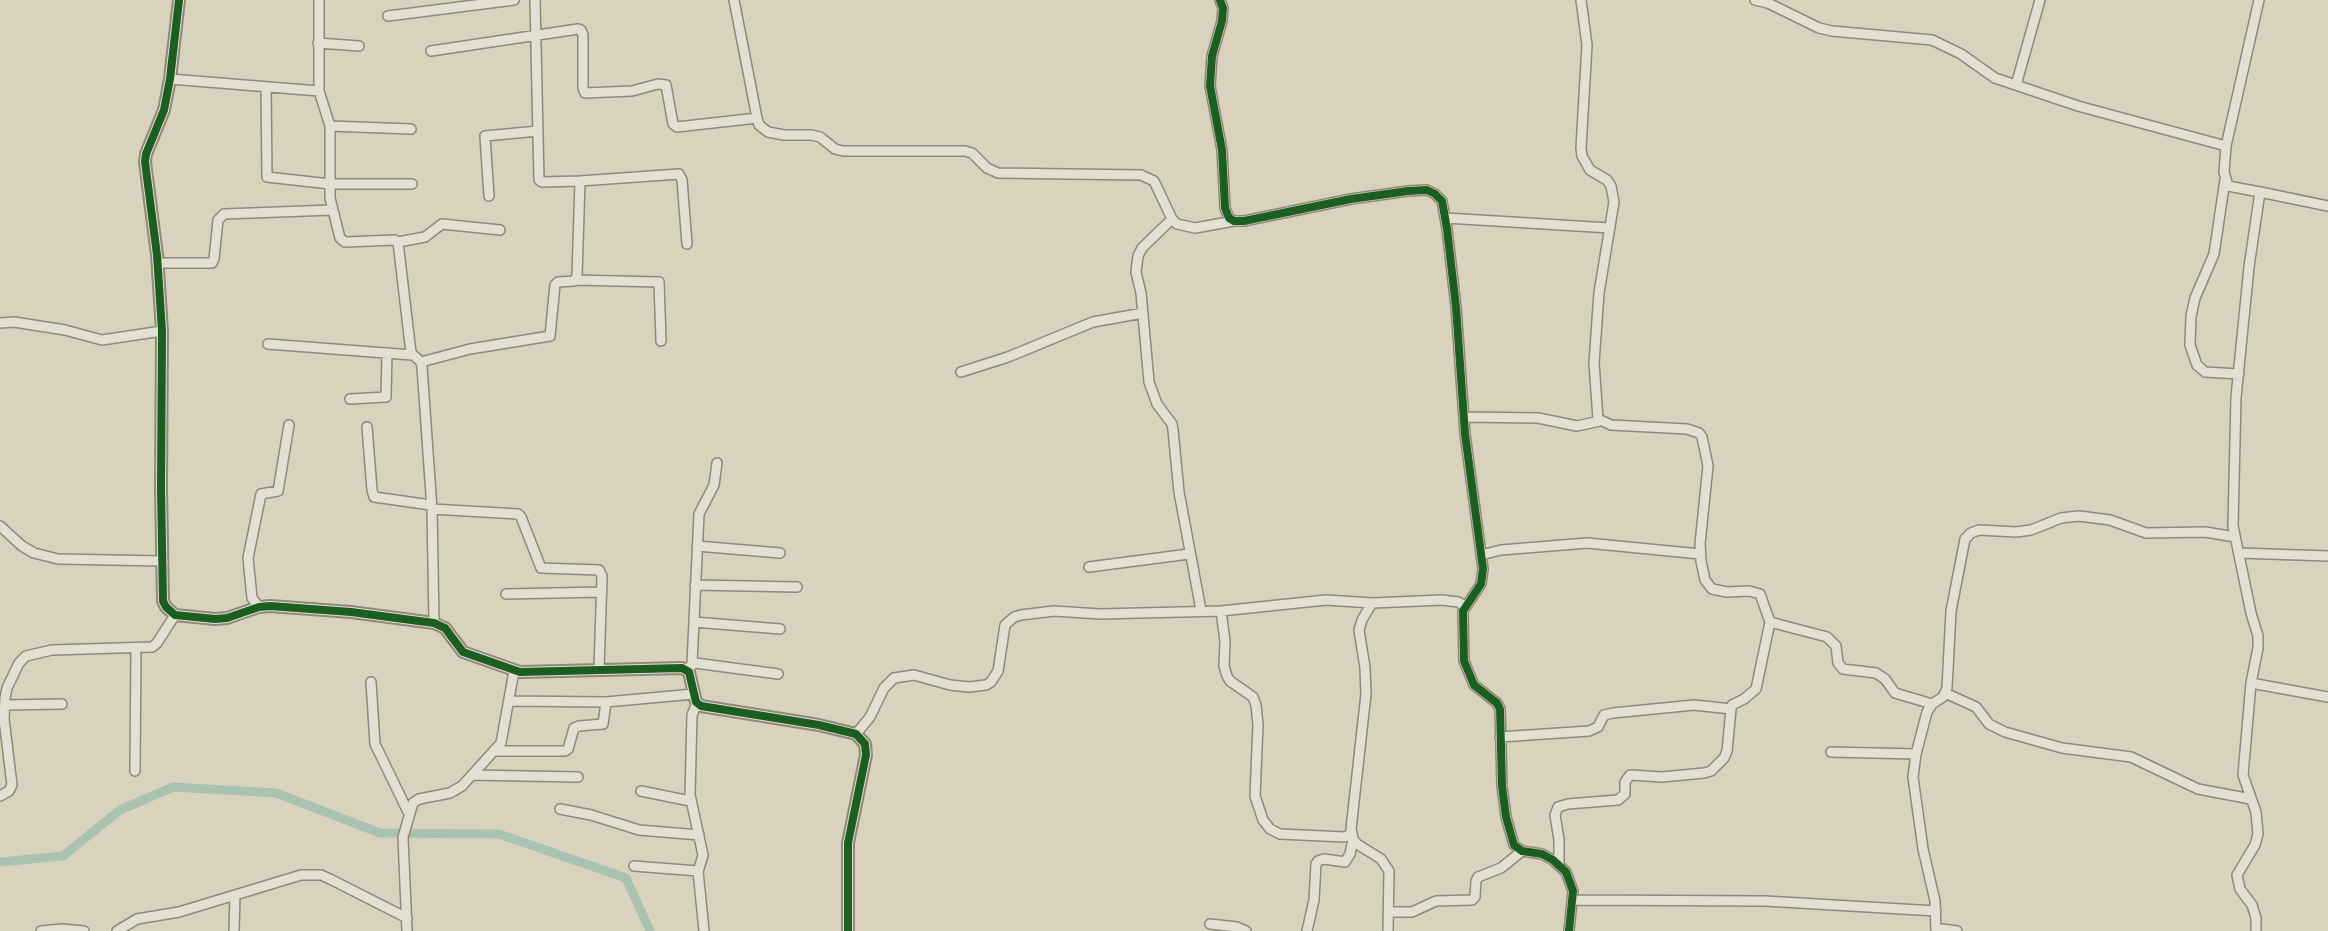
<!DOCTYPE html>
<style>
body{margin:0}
canvas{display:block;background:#d9d3bd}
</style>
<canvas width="2328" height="931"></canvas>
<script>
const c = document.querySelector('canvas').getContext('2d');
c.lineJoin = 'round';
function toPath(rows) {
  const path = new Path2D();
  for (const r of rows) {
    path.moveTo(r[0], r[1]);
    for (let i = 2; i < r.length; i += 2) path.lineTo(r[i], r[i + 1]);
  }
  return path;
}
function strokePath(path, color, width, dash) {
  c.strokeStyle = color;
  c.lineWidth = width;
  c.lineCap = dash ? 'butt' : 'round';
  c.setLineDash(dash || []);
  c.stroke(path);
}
const canal = toPath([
 [0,862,63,856,120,810,173,787,276,793,380,833,499,834,626,878,650,931]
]);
const minor = toPath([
 [319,0,319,91],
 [535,0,539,180,542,182,580,181,679,174,682,180,687,244],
 [734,0,757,118,759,125,768,132,784,135,811,135,820,137,835,149,843,151,965,151,972,153,987,168,998,173,1141,175,1154,181,1172,219,1177,224,1195,228,1234,221],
 [1220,0,1223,8,1222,21,1212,56,1210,86,1222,150,1225,208,1229,218,1234,221,1244,221,1351,199,1408,191,1427,190,1435,194,1442,201,1447,229,1456,307,1465,434,1483,569,1481,584,1463,611,1464,661,1474,685,1497,703,1500,709,1502,786,1506,817,1514,845,1522,851,1542,854,1553,860,1566,872,1573,891,1569,931],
 [1581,0,1587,45,1581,148,1582,156,1590,170,1607,180,1611,186,1614,202,1599,293,1594,363,1598,419,1611,425,1687,429,1699,433,1702,437,1708,466,1700,544,1701,561,1705,580,1712,589,1727,592,1749,591,1760,594,1770,622,1827,637,1836,646,1838,663,1843,669,1876,673,1885,679,1895,693,1932,704],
 [1755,0,1768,3,1819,28,1832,31,1932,40,1961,54,1995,78,2078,106,2226,146],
 [388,16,514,0],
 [318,43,359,46],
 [431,51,578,29,581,30,583,35,583,88,585,93,632,91,658,84,666,85,673,124,677,127,757,118],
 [170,79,319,91,330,126,330,198,340,238,345,242,395,240,398,242,411,353,421,362,422,367,432,509,434,623],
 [2016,85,2040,0],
 [266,87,267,177,330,184,412,184],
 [330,126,411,129],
 [2225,180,2214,254,2195,298,2191,316,2190,345,2197,365,2205,372,2239,374],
 [2260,192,2328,206],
 [489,196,485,136,538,131],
 [1446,218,1610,228],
 [1172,219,1142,248,1138,256,1136,272,1141,293,1149,382,1157,404,1172,424,1173,430,1179,492,1201,610],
 [398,242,425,237,442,224,500,230],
 [158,263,212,263,214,259,218,220,224,214,332,210],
 [575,280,659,282,661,341],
 [0,323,14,322,65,330,102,340,162,331],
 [268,344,412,355],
 [421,362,470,349,550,336,555,285,558,282,574,281,577,276,580,181],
 [961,372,1008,357,1093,322,1143,313],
 [350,399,386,397,387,353],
 [1464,417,1538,418,1577,426,1600,421],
 [367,427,372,490,374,497,431,505],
 [432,509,518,514,521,517,541,568,599,570,602,576,599,670],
 [0,526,22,546,34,553,58,559,163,561],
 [697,546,780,553],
 [2239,553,2328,556],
 [1481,555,1501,550,1587,543,1700,554],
 [1089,567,1189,554],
 [695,585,797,587],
 [506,594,602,592],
 [1372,603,1362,620,1359,630,1365,668,1366,694,1351,829,1353,839,1357,844,1381,859,1389,871,1388,931],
 [259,607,252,598,248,558,261,494,278,491,289,425],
 [1221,611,1225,641,1224,666,1227,676,1230,681,1253,697,1256,705,1258,725,1255,796,1263,820,1270,829,1280,834,1344,837,1352,834],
 [694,622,780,629],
 [692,664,699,514,714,485,717,463],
 [688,668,695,663,778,674],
 [371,682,375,744,409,814],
 [2251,683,2328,697],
 [1945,693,1976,707,1989,724,2005,732,2062,748,2131,757,2198,789,2251,799],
 [509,701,605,702],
 [697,703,692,715,690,795,703,855,698,872],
 [5,705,62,704],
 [856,734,870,717,884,688,894,678,914,675,950,685,969,687,986,685,991,682,998,671,1005,625,1014,617,1021,615,1054,611,1100,614,1221,611,1326,600,1372,603,1442,600,1458,602,1465,606],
 [1500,737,1589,731,1598,727,1604,715,1613,713,1694,705,1731,709],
 [494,751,565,751,568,749,574,728,579,726,603,724,606,702,694,694],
 [1831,752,1916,754],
 [135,771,136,649],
 [472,775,578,777],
 [641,791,690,801],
 [0,796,9,791,12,785,4,719,5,698,7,688,19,663,26,656,52,650,152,647,157,643,175,615],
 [560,809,591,815,639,830,699,835],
 [1559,865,1559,840,1555,815,1558,807,1568,804,1618,800,1625,794,1625,782,1630,775,1662,777,1704,773,1711,771,1724,758,1727,751,1731,709,1732,705,1744,699,1756,689,1770,622],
 [634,866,698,871,704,931],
 [1572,900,1765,901,1936,911],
 [1390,912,1412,912,1436,901,1472,900,1475,897,1476,881,1478,877,1501,868,1522,851],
 [1210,924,1237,927,1246,931],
 [1936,928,1957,931],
 [41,931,62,929,84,931],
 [117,931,137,919,179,912,301,875,321,875,330,879,407,918],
 [234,931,235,895],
 [407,931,403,837,413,803,419,799,450,793,462,786,501,743,514,671],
 [1307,931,1314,900,1316,864,1318,861,1324,859,1345,862,1350,854,1353,839],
 [1936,931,1935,901,1923,849,1913,777,1916,754,1927,712,1932,704,1943,697,1947,688,1951,611,1965,539,1971,533,1979,530,2016,532,2031,530,2061,518,2079,516,2110,520,2146,533,2205,532,2235,537],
 [2256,931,2256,918,2252,905,2240,889,2237,875,2255,845,2258,834,2256,812,2243,775,2251,683,2258,648,2258,636,2251,613,2233,526,2236,397,2249,267,2260,192,2228,186,2224,172,2226,146,2259,0]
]);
const tertiary = toPath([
 [179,0,170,79,164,110,146,154,145,162,157,255,162,331,161,488,163,601,166,607,175,615,215,619,227,618,259,607,270,606,351,612,434,623,445,628,463,652,520,672,682,668,689,672,696,702,701,706,819,725,856,734,865,744,866,755,848,843,848,931]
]);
const cycleway = toPath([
 [179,0,170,79,164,110,146,154,145,162,157,255,162,331,161,488,163,601,166,607,175,615,215,619,227,618,259,607,270,606,351,612,434,623,445,628,463,652,520,672,682,668,689,672,696,702,701,706,819,725,856,734,865,744,866,755,848,843,848,931],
 [1220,0,1223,8,1222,21,1212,56,1210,86,1222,150,1225,208,1229,218,1234,221,1244,221,1351,199,1408,191,1427,190,1435,194,1442,201,1447,229,1456,307,1465,434,1483,569,1481,584,1463,611,1464,661,1474,685,1497,703,1500,709,1502,786,1506,817,1514,845,1522,851,1542,854,1553,860,1566,872,1573,891,1569,931]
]);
strokePath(canal, '#aac2b1', 9);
strokePath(minor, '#908878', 12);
strokePath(tertiary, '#908878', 14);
strokePath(minor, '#e2dfd3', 9);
strokePath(tertiary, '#e2dfd3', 10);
strokePath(cycleway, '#1b5e20', 8);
</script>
